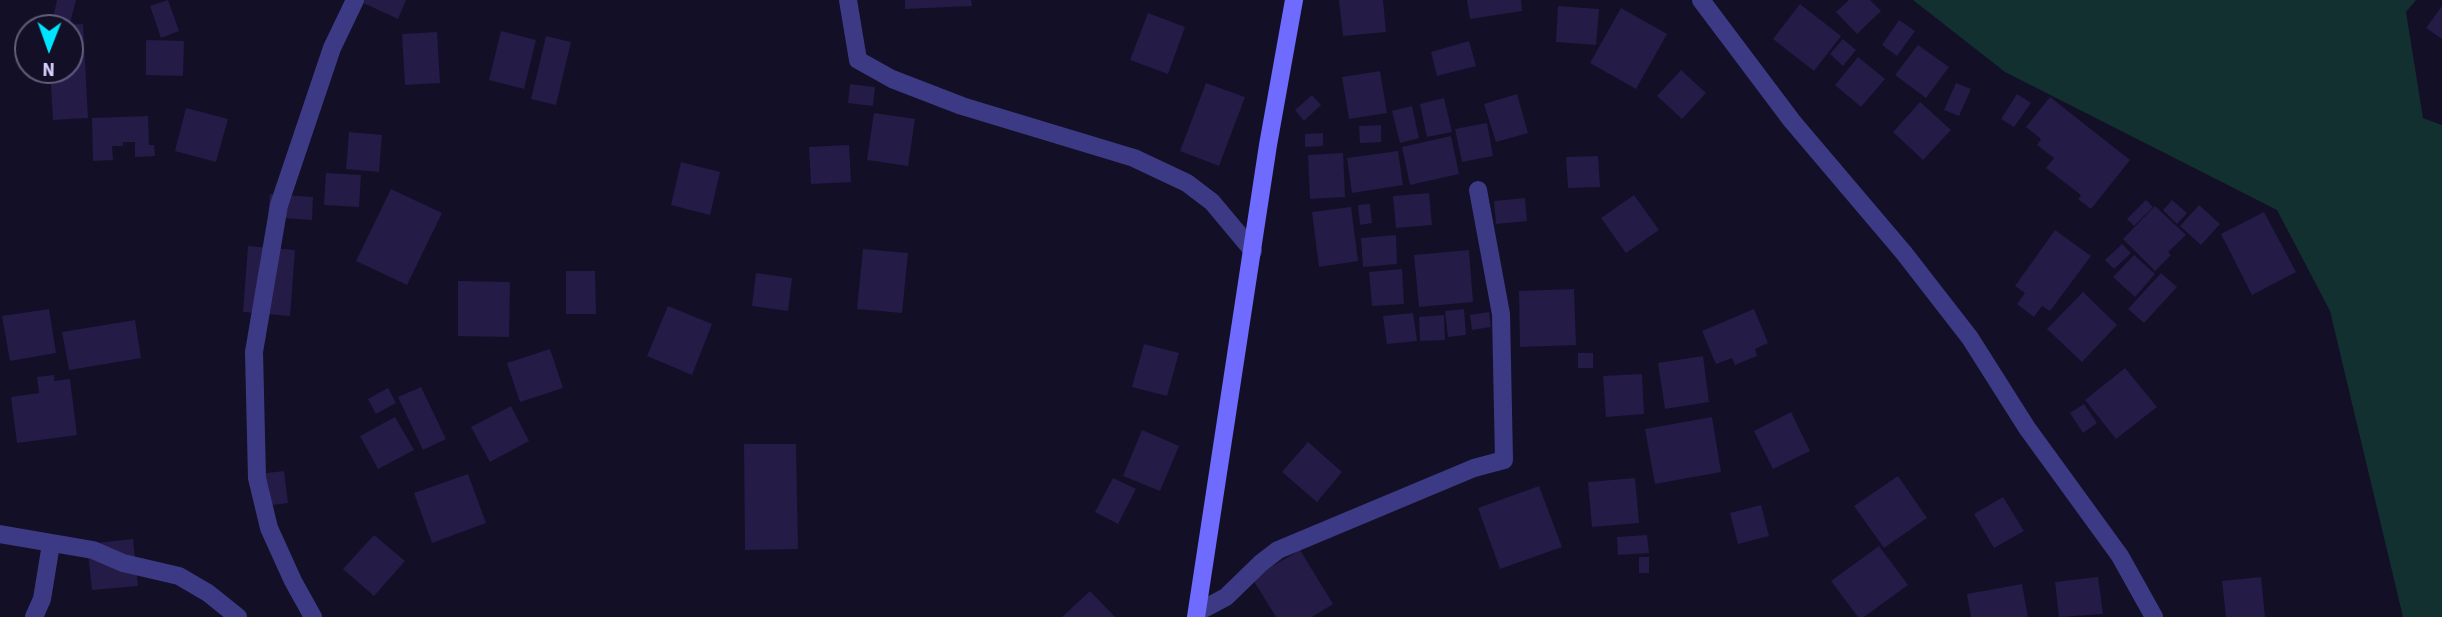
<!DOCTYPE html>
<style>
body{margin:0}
#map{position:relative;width:2442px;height:617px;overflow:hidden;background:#130f26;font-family:"Source Sans 3",sans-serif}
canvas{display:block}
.north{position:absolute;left:14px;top:14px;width:70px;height:70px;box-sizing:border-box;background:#130f26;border:2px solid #625e7d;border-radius:50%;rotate:181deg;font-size:19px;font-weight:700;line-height:28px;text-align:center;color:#d9d4ff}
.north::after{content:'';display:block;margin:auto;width:24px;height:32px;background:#00e5ff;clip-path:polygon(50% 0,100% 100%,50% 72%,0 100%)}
</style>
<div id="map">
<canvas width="2442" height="617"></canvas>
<div class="north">N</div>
</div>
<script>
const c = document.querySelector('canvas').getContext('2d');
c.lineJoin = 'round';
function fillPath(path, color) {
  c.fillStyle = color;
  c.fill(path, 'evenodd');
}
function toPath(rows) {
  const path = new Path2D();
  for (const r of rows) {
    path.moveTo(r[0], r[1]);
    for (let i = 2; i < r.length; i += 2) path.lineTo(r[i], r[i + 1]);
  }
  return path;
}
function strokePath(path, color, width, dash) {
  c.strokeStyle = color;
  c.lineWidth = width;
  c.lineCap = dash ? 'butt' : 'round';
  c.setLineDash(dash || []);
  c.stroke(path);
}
const green = toPath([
 [1913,0,2416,0,2406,12,2423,118,2442,125,2442,617,2403,617,2330,311,2277,210,2005,72]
]);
const building = toPath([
 [57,0,76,0,70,23,53,18],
 [168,0,179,31,161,38,150,6],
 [362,0,406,0,398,19,361,2],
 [905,0,971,0,972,6,905,9],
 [1339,0,1383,0,1386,32,1343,36],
 [1467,0,1521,0,1522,11,1470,19],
 [1849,0,1870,0,1881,11,1857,34,1836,12],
 [1800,4,1841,36,1814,71,1773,39],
 [1558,6,1599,9,1596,45,1556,42],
 [2442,6,2442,39,2426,28],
 [1621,8,1667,34,1636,89,1590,63],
 [1148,13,1185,27,1168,74,1130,60],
 [1899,20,1915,31,1897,56,1882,45],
 [83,24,88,118,53,120,50,70,70,70,70,28,44,28,44,26],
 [501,31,536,40,524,89,489,80],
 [437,32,440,83,405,85,402,34],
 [546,36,571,42,556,105,531,99],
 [1843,39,1856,50,1843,66,1830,54],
 [146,40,184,41,183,76,146,75],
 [1469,41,1476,66,1437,76,1431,52],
 [1918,45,1949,67,1926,98,1895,75],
 [1858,57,1885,79,1861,107,1835,85],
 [1681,70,1706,93,1682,119,1657,96],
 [1380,71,1387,113,1349,119,1342,77],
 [1206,83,1245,97,1219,166,1180,151],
 [1956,83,1971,89,1959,116,1944,110],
 [850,84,875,87,873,106,848,103],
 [1517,94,1528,133,1496,142,1484,104],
 [2017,94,2031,103,2014,127,2001,119],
 [1312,95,1321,105,1304,121,1295,110],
 [2050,97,2130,160,2091,209,2078,199,2081,195,2046,168,2054,158,2037,145,2041,139,2026,127],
 [1444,98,1452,132,1427,137,1420,104],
 [1920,102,1951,130,1923,160,1893,132],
 [1412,106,1419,138,1400,143,1392,111],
 [186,108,228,119,216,162,175,151],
 [874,113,915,119,908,166,867,160],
 [148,116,149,145,154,145,155,156,135,157,135,142,123,142,123,146,112,146,113,160,93,161,92,118],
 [1487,123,1493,156,1462,162,1455,129],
 [1381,125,1381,142,1360,143,1359,126],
 [349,132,382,135,379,172,346,169],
 [1323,133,1323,146,1305,147,1305,134],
 [1451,136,1459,174,1410,185,1402,147],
 [849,145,851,182,811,184,809,147],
 [1398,151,1403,185,1352,193,1347,158],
 [1343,153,1345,197,1310,199,1308,155],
 [1598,156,1600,187,1568,188,1566,157],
 [681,162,720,172,710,215,671,205],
 [326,173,361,175,359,207,324,205],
 [391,189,442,213,407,285,356,261],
 [1429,193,1432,225,1396,228,1393,196],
 [270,194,313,197,312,220,268,217],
 [1634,195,1659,230,1626,253,1601,218],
 [1525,198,1527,221,1496,224,1494,201],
 [2146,200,2153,207,2134,226,2127,219],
 [2172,200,2187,213,2177,224,2163,210],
 [1370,204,1372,223,1360,225,1358,205],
 [2199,205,2220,224,2201,245,2180,226],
 [2155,206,2186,235,2168,252,2171,255,2155,271,2123,239],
 [1351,207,1358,261,1319,267,1312,212],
 [2264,212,2296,272,2252,295,2221,234],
 [2055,230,2091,256,2050,311,2042,306,2034,317,2017,304,2025,293,2015,286],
 [1396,235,1397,264,1363,267,1361,238],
 [2122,244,2131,253,2114,269,2105,260],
 [248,246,295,250,290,316,243,312],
 [863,249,908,253,902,313,857,309],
 [1469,250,1473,302,1419,307,1414,255],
 [2134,255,2155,274,2135,297,2113,277],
 [1402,269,1404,304,1372,306,1369,272],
 [566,271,595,271,596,314,566,314],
 [756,273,792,278,788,311,752,306],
 [2161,273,2177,287,2144,323,2128,309],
 [458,281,510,282,509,337,458,336],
 [1574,289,1576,345,1520,347,1519,291],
 [2083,292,2117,325,2082,362,2047,329],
 [668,306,712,324,692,375,647,356],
 [49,309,56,353,10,361,2,316],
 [1464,309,1466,335,1448,337,1445,311],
 [1754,309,1768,343,1755,349,1757,356,1735,365,1732,358,1716,364,1702,331],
 [1489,312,1491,327,1472,330,1470,315],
 [1413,313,1417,341,1387,344,1383,316],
 [1444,315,1445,340,1420,341,1419,317],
 [135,320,141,358,69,370,62,332],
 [1144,344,1179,353,1167,396,1132,387],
 [550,349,563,388,520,402,507,363],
 [1578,353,1593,353,1593,368,1578,368],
 [1703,356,1709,402,1665,409,1658,363],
 [2125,368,2157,407,2116,439,2085,400],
 [1642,374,1644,414,1606,417,1603,376],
 [54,375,54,381,70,379,77,435,17,443,11,397,39,393,37,377],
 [421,387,446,439,423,450,398,397],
 [388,388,396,403,376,414,368,399],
 [2084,404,2097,423,2083,433,2070,413],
 [511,406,529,441,490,462,471,427],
 [1791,412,1810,451,1773,469,1754,431],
 [395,417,414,450,378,469,360,436],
 [1712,417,1721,472,1655,484,1645,429],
 [1142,430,1179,446,1160,491,1123,476],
 [1308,442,1342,472,1317,502,1282,472],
 [744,444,796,444,798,549,745,550],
 [284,471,288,503,256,507,251,475],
 [468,474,486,523,432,543,414,493],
 [1898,476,1927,518,1884,548,1854,506],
 [1113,478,1136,489,1118,524,1095,512],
 [1635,478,1639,523,1592,527,1588,482],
 [1539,486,1562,547,1500,569,1478,508],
 [2003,497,2024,531,1994,548,1974,514],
 [1761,505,1769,536,1738,544,1730,513],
 [374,535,405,561,374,596,343,569],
 [1647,535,1649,553,1618,555,1617,537],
 [133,539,138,586,92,590,87,544],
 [1879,546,1908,585,1864,617,1858,617,1831,581],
 [1300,550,1333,604,1312,617,1276,617,1252,578],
 [1639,557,1649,557,1649,573,1639,573],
 [2098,577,2103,614,2059,617,2055,582],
 [2261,577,2265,617,2226,617,2222,581],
 [2022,584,2028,617,1971,617,1967,594],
 [1090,591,1115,617,1062,617]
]);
const minor = toPath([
 [848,0,858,60,892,79,962,106,1134,158,1187,183,1212,202,1253,251],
 [1701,0,1792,121,1904,253,1970,338,2027,428,2120,556,2154,617],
 [0,534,93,550,123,563,179,576,208,593,238,617],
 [1198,612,1226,597,1261,563,1278,550,1474,468,1504,460,1501,314,1478,190],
 [34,617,42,599,51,544],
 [313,617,293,581,269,528,257,478,254,352,279,205,332,48,355,0]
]);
const secondary = toPath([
 [1196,617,1268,145,1294,0]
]);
fillPath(green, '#12302f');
fillPath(building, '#241b47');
strokePath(minor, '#3d3a85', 18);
strokePath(secondary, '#6f6bff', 18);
</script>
